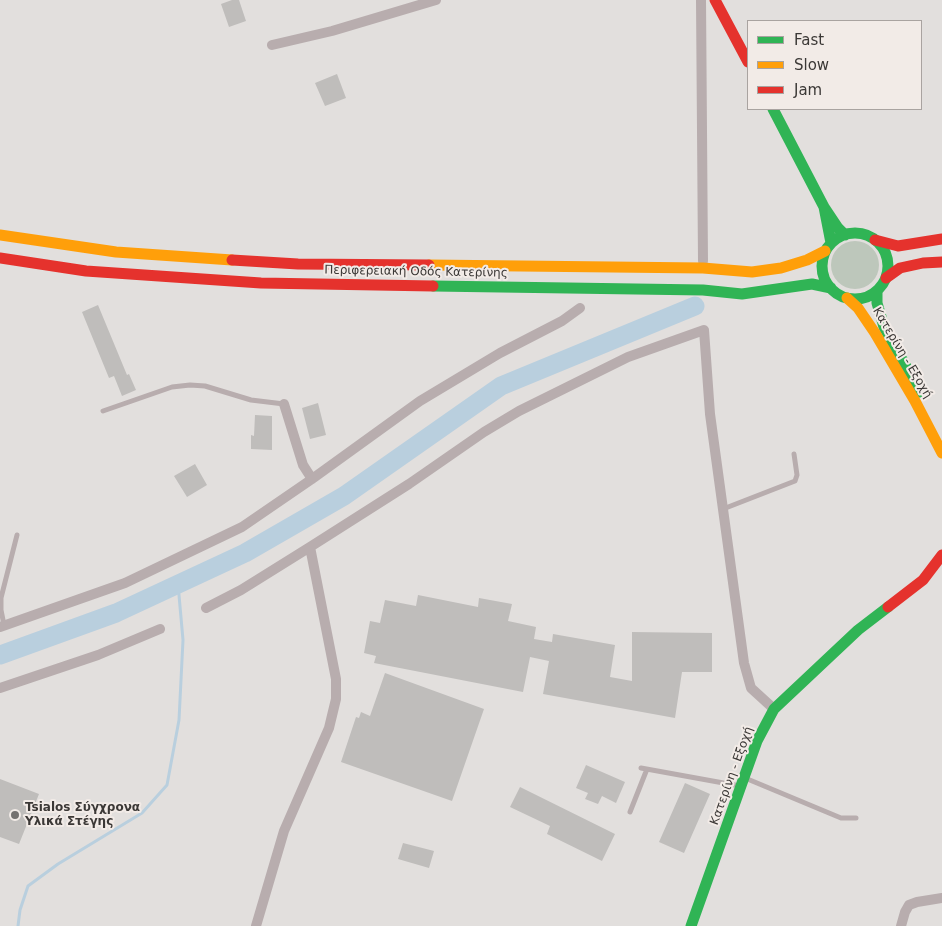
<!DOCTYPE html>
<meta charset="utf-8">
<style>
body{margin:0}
#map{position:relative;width:942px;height:926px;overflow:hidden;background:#e2dfdd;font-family:"DejaVu Sans",sans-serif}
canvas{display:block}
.legend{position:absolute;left:747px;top:20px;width:175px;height:90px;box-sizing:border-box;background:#f2ebe7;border:1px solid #a9a3a0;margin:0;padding:6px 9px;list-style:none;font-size:15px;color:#3b3836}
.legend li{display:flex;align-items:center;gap:10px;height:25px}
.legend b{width:25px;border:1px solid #a9a3a0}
</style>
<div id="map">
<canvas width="942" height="926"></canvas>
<ul class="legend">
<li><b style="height:6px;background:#30b455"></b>Fast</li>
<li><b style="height:6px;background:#ff9f0a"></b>Slow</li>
<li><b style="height:6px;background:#e5322d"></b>Jam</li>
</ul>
</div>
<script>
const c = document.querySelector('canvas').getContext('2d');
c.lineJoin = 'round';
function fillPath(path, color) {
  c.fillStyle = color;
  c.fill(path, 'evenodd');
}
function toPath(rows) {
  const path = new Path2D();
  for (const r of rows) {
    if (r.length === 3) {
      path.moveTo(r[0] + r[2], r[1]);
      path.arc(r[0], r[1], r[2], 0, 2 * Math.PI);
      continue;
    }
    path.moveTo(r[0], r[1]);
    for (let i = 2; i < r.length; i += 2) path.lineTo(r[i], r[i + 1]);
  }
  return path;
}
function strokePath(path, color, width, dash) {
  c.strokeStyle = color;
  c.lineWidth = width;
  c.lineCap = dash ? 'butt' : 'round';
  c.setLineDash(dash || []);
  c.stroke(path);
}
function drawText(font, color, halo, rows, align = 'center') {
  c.font = font + ' "DejaVu Sans",sans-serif';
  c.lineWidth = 4;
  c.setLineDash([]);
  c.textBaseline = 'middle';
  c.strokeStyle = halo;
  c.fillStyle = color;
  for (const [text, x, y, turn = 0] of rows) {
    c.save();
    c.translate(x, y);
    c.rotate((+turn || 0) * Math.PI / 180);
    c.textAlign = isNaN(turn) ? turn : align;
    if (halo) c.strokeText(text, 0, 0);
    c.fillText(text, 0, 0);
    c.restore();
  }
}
const green = toPath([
 [855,265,24]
]);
const stream = toPath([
 [18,926,20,910,28,886,58,864,142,813,167,785,179,720,183,640,178,584]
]);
const river = toPath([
 [0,655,116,613,245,553,344,496,501,386,695,306]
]);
const building = toPath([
 [232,0,239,0,246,21,229,27,221,4],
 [337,74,346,98,325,106,315,83],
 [98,305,127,375,129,374,136,390,122,396,114,376,109,378,82,312],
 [318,403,326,435,310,439,302,408],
 [255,415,272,416,272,450,251,449,251,435,254,436],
 [195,464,207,485,187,497,174,476],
 [418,595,478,607,479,598,512,604,508,621,536,627,534,639,552,642,553,634,615,645,610,677,632,681,632,632,712,633,712,672,682,672,675,718,543,694,549,661,530,657,523,692,374,663,376,656,364,653,370,621,380,623,385,600,416,606],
 [385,673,484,709,452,801,341,762,356,717,359,718,361,712,370,716],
 [586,765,625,782,616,803,602,796,598,804,585,799,588,793,576,788],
 [0,779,39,794,19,844,0,837],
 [685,783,710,794,684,853,659,842],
 [520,787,615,834,602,861,547,834,550,826,510,807],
 [403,843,434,851,429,868,398,859]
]);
const lane = toPath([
 [103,411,172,387,190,385,205,386,251,400,284,404],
 [723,509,795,481,797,475,794,454],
 [4,625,1,610,1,598,17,535],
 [641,768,740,786],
 [745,778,841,818,856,818],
 [630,812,647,769]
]);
const street = toPath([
 [701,0,703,261],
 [272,45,332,31,436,0],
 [284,404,303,465,312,479],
 [206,608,241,590,310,547,409,484,484,432,519,411,628,357,704,330,710,414,744,663,751,688,774,709],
 [0,627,125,583,242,527,312,479,420,401,500,353,562,321,580,308],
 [0,688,98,655,160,629],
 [256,926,284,831,329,728,336,699,336,679,310,547],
 [901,926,905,912,909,905,917,902,942,898]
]);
const fast = toPath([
 [773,109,824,207],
 [855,266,33],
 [831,243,824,207,838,228,845,235],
 [433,286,703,290,742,294,812,284,831,288],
 [877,291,877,303,884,327,920,392],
 [691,926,757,741,774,709,858,630,888,607]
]);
const slow = toPath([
 [0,235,116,252,232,260],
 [429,265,703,268,752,272,781,268,807,260,825,251],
 [847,298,858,308,875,333,915,401,942,453]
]);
const jam = toPath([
 [715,0,748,62],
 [875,240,898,246,942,239],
 [0,258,86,271,261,283,433,286],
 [232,260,298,264,429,265],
 [886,278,900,268,923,263,942,262],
 [888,607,923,580,942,555]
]);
const markers = [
 [15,815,5,"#757270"]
];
const streetNames = [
 ["Περιφερειακή Οδός Κατερίνης",416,272,1],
 ["Κατερίνη - Εξοχή",902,353,59],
 ["Κατερίνη - Εξοχή",732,776,-70]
];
const poiNames = [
 ["Tsialos Σύγχρονα",25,808],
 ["Υλικά Στέγης",25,822]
];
fillPath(green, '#bdc7bb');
strokePath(stream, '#b9cfde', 3);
strokePath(river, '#b9cfde', 19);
fillPath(building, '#bfbdbb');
strokePath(lane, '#b8adae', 5);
strokePath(street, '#b8adae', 10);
strokePath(fast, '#30b455', 11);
strokePath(slow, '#ff9f0a', 11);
strokePath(jam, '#e5322d', 11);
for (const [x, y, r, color] of markers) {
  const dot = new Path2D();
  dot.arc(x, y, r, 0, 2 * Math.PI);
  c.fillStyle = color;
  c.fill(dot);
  strokePath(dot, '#f2ebe7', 2);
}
drawText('12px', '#3b3836', '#f2ebe7', streetNames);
drawText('bold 12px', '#3b3836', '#f2ebe7', poiNames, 'left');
</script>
